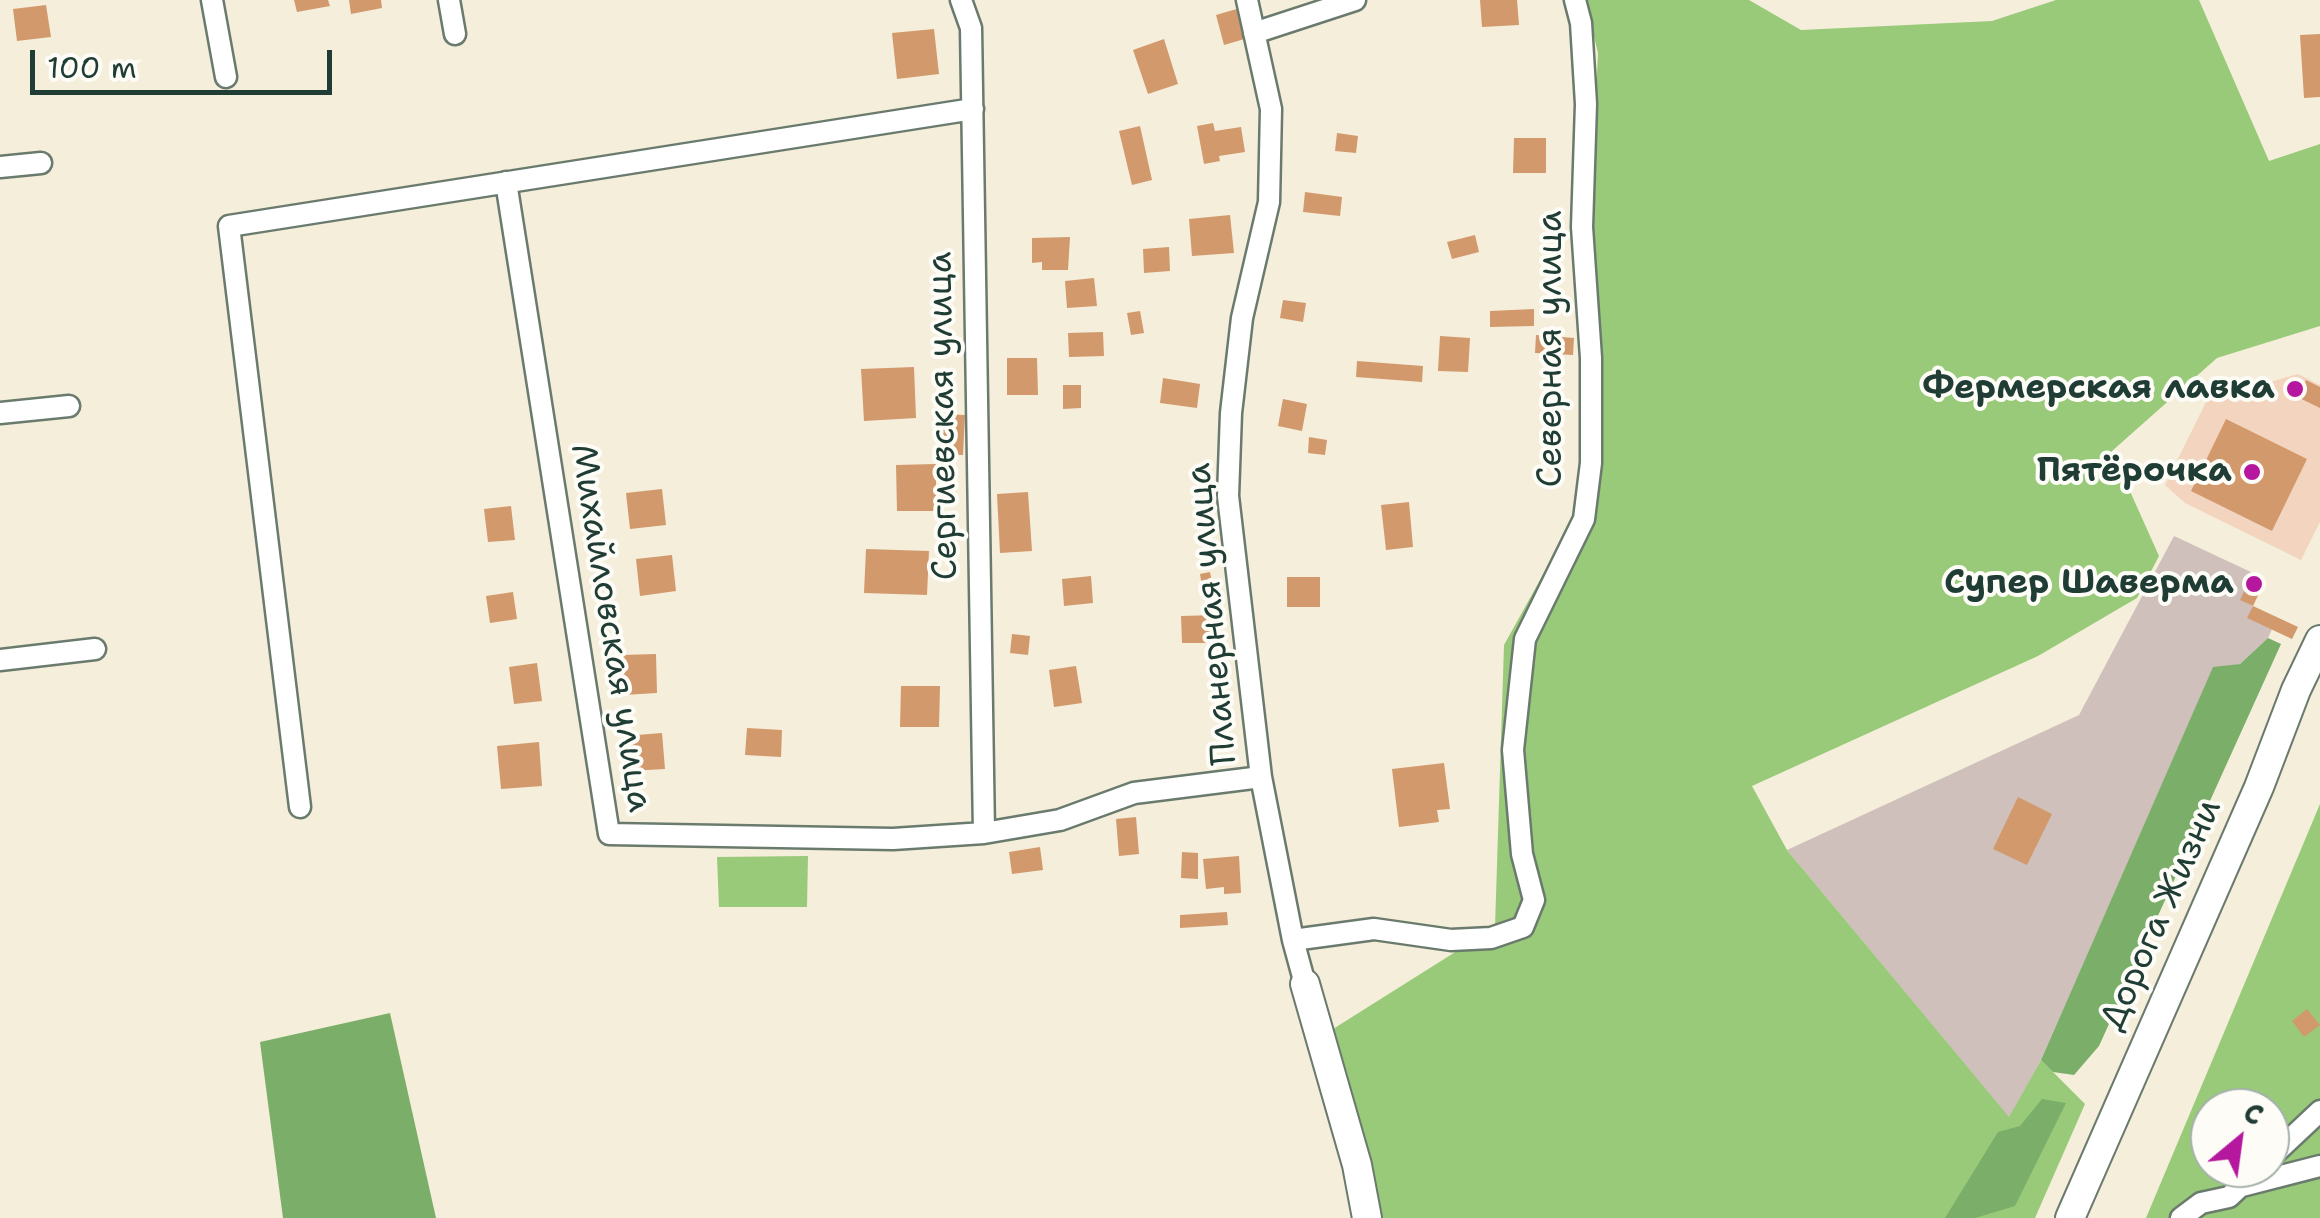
<!DOCTYPE html>
<meta charset="utf-8">
<style>
body{margin:0}
#map{position:relative;width:2320px;height:1218px;overflow:hidden;background:#f5eedb;font-family:"Shantell Sans",sans-serif}
canvas{display:block}
.north{position:absolute;left:2190px;top:1088px;width:100px;height:100px;box-sizing:border-box;background:#fdfcf7;border:2px solid #a4b0a9;border-radius:50%;rotate:29deg;font-size:28px;font-weight:700;line-height:40px;text-align:center;color:#1f3d34}
.north::after{content:'';display:block;margin:auto;width:35px;height:45px;background:#b5179e;clip-path:polygon(50% 0,100% 100%,50% 72%,0 100%)}
.scale{position:absolute;left:30px;top:50px;width:302px;height:45px;box-sizing:border-box;border:5px solid #1f3d34;border-top:0;padding-left:12px;font-size:30px;line-height:35px;white-space:nowrap;color:#1f3d34;-webkit-text-stroke:8px #fdfcf7;paint-order:stroke}
</style>
<div id="map">
<canvas width="2320" height="1218"></canvas>
<div class="north">С</div>
<div class="scale">100 m</div>
</div>
<script>
const c = document.querySelector('canvas').getContext('2d');
c.lineJoin = 'round';
function fillPath(path, color) {
  c.fillStyle = color;
  c.fill(path, 'evenodd');
}
function toPath(rows) {
  const path = new Path2D();
  for (const r of rows) {
    path.moveTo(r[0], r[1]);
    for (let i = 2; i < r.length; i += 2) path.lineTo(r[i], r[i + 1]);
  }
  return path;
}
function strokePath(path, color, width, dash) {
  c.strokeStyle = color;
  c.lineWidth = width;
  c.lineCap = dash ? 'butt' : 'round';
  c.setLineDash(dash || []);
  c.stroke(path);
}
function drawText(font, color, halo, rows, align = 'center') {
  c.font = font + ' "Shantell Sans",sans-serif';
  c.lineWidth = 8;
  c.setLineDash([]);
  c.textBaseline = 'middle';
  c.strokeStyle = halo;
  c.fillStyle = color;
  for (const [text, x, y, turn = 0] of rows) {
    c.save();
    c.translate(x, y);
    c.rotate((+turn || 0) * Math.PI / 180);
    c.textAlign = isNaN(turn) ? turn : align;
    if (halo) c.strokeText(text, 0, 0);
    c.fillText(text, 0, 0);
    c.restore();
  }
}
const built = toPath([
 [2298,374,2320,385,2320,522,2301,560,2185,503,2165,485,2207,400]
]);
const industrial = toPath([
 [2174,536,2253,573,2241,600,2253,606,2248,618,2272,629,2268,638,2240,664,2213,668,2041,1060,2009,1118,1787,850,2079,715]
]);
const green = toPath([
 [1585,0,1749,0,1801,30,1992,21,2056,0,2199,0,2269,161,2320,144,2320,326,2217,358,2112,451,2159,556,2137,598,2038,656,1752,786,1787,850,2009,1117,2041,1060,2085,1104,2035,1218,1376,1218,1366,1159,1333,1029,1495,927,1504,645,1550,562,1567,570,1589,524,1590,219,1598,53],
 [2320,804,2320,1218,2146,1218],
 [2210,1108,2270,1108,2270,1168,2210,1168],
 [808,856,807,907,719,907,717,857]
]);
const forest = toPath([
 [2268,638,2281,644,2099,1046,2074,1075,2053,1072,2041,1060,2213,667,2240,664],
 [390,1013,436,1218,283,1218,260,1042],
 [2042,1099,2066,1103,2015,1206,1975,1218,1945,1218,1998,1132,2020,1126]
]);
const building = toPath([
 [294,0,328,0,330,6,297,12],
 [349,0,381,0,382,8,351,14],
 [1480,0,1517,0,1519,25,1482,27],
 [46,5,51,37,17,41,13,9],
 [1240,8,1248,38,1224,45,1216,15],
 [934,29,939,74,897,79,892,33],
 [2320,34,2320,97,2304,98,2300,35],
 [1164,39,1178,84,1148,94,1133,50],
 [1213,123,1215,131,1241,127,1245,152,1219,156,1220,161,1204,164,1197,126],
 [1140,126,1152,180,1132,185,1119,131],
 [1337,133,1358,136,1356,153,1335,151],
 [1514,138,1546,138,1546,173,1513,173],
 [1305,192,1342,197,1340,216,1303,212],
 [1230,215,1234,253,1192,256,1189,219],
 [1475,235,1479,252,1452,259,1447,242],
 [1070,237,1068,270,1042,270,1042,262,1032,263,1032,238],
 [1169,247,1170,271,1144,273,1143,249],
 [1094,278,1097,306,1067,308,1065,281],
 [1283,300,1306,303,1303,322,1280,318],
 [1534,309,1534,326,1490,327,1490,311],
 [1140,311,1144,333,1131,335,1127,313],
 [1103,332,1104,356,1069,357,1068,333],
 [1536,335,1574,338,1573,355,1535,353],
 [1440,336,1470,338,1468,372,1438,371],
 [1007,358,1037,358,1038,395,1007,395],
 [1357,361,1423,366,1422,382,1356,377],
 [914,367,916,418,864,421,861,369],
 [1163,378,1200,384,1197,408,1160,403],
 [2306,380,2320,387,2320,408,2285,391,2290,381,2303,387],
 [1063,385,1081,385,1081,408,1063,409],
 [1283,399,1307,404,1302,431,1278,426],
 [941,414,965,415,963,455,939,454],
 [2226,419,2307,459,2272,531,2191,491],
 [1309,437,1327,440,1325,455,1308,453],
 [936,464,936,511,897,511,896,465],
 [662,489,666,525,630,529,626,493],
 [1028,492,1032,551,1000,553,997,494],
 [1409,502,1413,547,1386,550,1381,505],
 [511,506,515,540,488,542,484,509],
 [866,549,929,551,927,595,864,593],
 [672,555,676,591,640,596,636,559],
 [1210,572,1215,598,1204,599,1200,574],
 [1091,576,1093,603,1064,606,1062,579],
 [1287,577,1320,577,1320,607,1287,607],
 [2249,581,2262,587,2253,606,2298,627,2292,639,2247,618,2253,606,2240,600],
 [513,592,517,619,490,623,486,596],
 [1217,615,1217,643,1182,643,1181,616],
 [1012,634,1030,636,1028,655,1010,653],
 [656,654,657,693,624,695,622,655],
 [537,663,542,701,514,704,509,667],
 [1076,666,1082,703,1054,707,1049,670],
 [901,686,940,686,939,727,900,727],
 [747,728,782,730,781,757,745,755],
 [662,733,665,769,628,771,625,736],
 [539,742,542,786,501,789,497,746],
 [1444,763,1450,809,1437,810,1439,822,1399,827,1392,769],
 [2018,797,2052,814,2027,865,1993,849],
 [1136,817,1139,854,1119,856,1116,819],
 [1040,847,1043,870,1012,874,1009,852],
 [1182,852,1198,853,1198,879,1181,878],
 [1239,856,1241,893,1224,894,1224,887,1206,889,1203,859],
 [1227,912,1228,925,1180,928,1180,915],
 [2307,1009,2320,1025,2304,1037,2292,1021]
]);
const street = toPath([
 [212,0,226,77],
 [449,0,455,34],
 [961,0,971,28,984,833],
 [1247,0,1271,109,1269,202,1242,318,1231,413,1228,496,1261,777,1293,940,1305,984],
 [1254,33,1355,0],
 [0,167,41,163],
 [506,182,609,834,893,839,984,833,1060,820,1134,793,1261,777],
 [0,413,69,406],
 [0,660,95,649],
 [300,807,229,226,973,109],
 [1293,940,1374,929,1451,940,1491,938,1523,927,1534,900,1522,854,1513,750,1525,639,1584,519,1591,463,1591,358,1582,227,1586,104,1581,23,1575,0],
 [2270,1158,2320,1111],
 [2242,1186,2320,1166],
 [2181,1218,2201,1203,2229,1197,2260,1168]
]);
const secondary = toPath([
 [1305,984,1357,1165,1367,1218],
 [2070,1218,2259,787,2296,690,2320,640]
]);
const markers = [
 [2295,389,10,"#b5179e"],
 [2252,472,10,"#b5179e"],
 [2254,584,10,"#b5179e"]
];
const streetNames = [
 ["Северная улица",1552,349,-90],
 ["Сергиевская улица",944,416,-91],
 ["Планерная улица",1213,614,-95],
 ["Михайловская улица",610,628,81],
 ["Дорога Жизни",2162,915,-66]
];
const poiNames = [
 ["Фермерская лавка",2275,389],
 ["Пятёрочка",2232,472],
 ["Супер Шаверма",2234,584]
];
fillPath(built, '#f3d4bf');
fillPath(industrial, '#cfc0bb');
fillPath(green, '#99ca79');
fillPath(forest, '#7aae69');
fillPath(building, '#d2996d');
strokePath(street, '#6a7b6e', 25);
strokePath(secondary, '#6a7b6e', 32);
strokePath(street, '#fff', 20);
strokePath(secondary, '#fff', 28);
for (const [x, y, r, color] of markers) {
  const dot = new Path2D();
  dot.arc(x, y, r, 0, 2 * Math.PI);
  c.fillStyle = color;
  c.fill(dot);
  strokePath(dot, '#fdfcf7', 4);
}
drawText('35px', '#1f3d34', '#fdfcf7', streetNames);
drawText('bold 35px', '#1f3d34', '#fdfcf7', poiNames, 'right');
</script>
